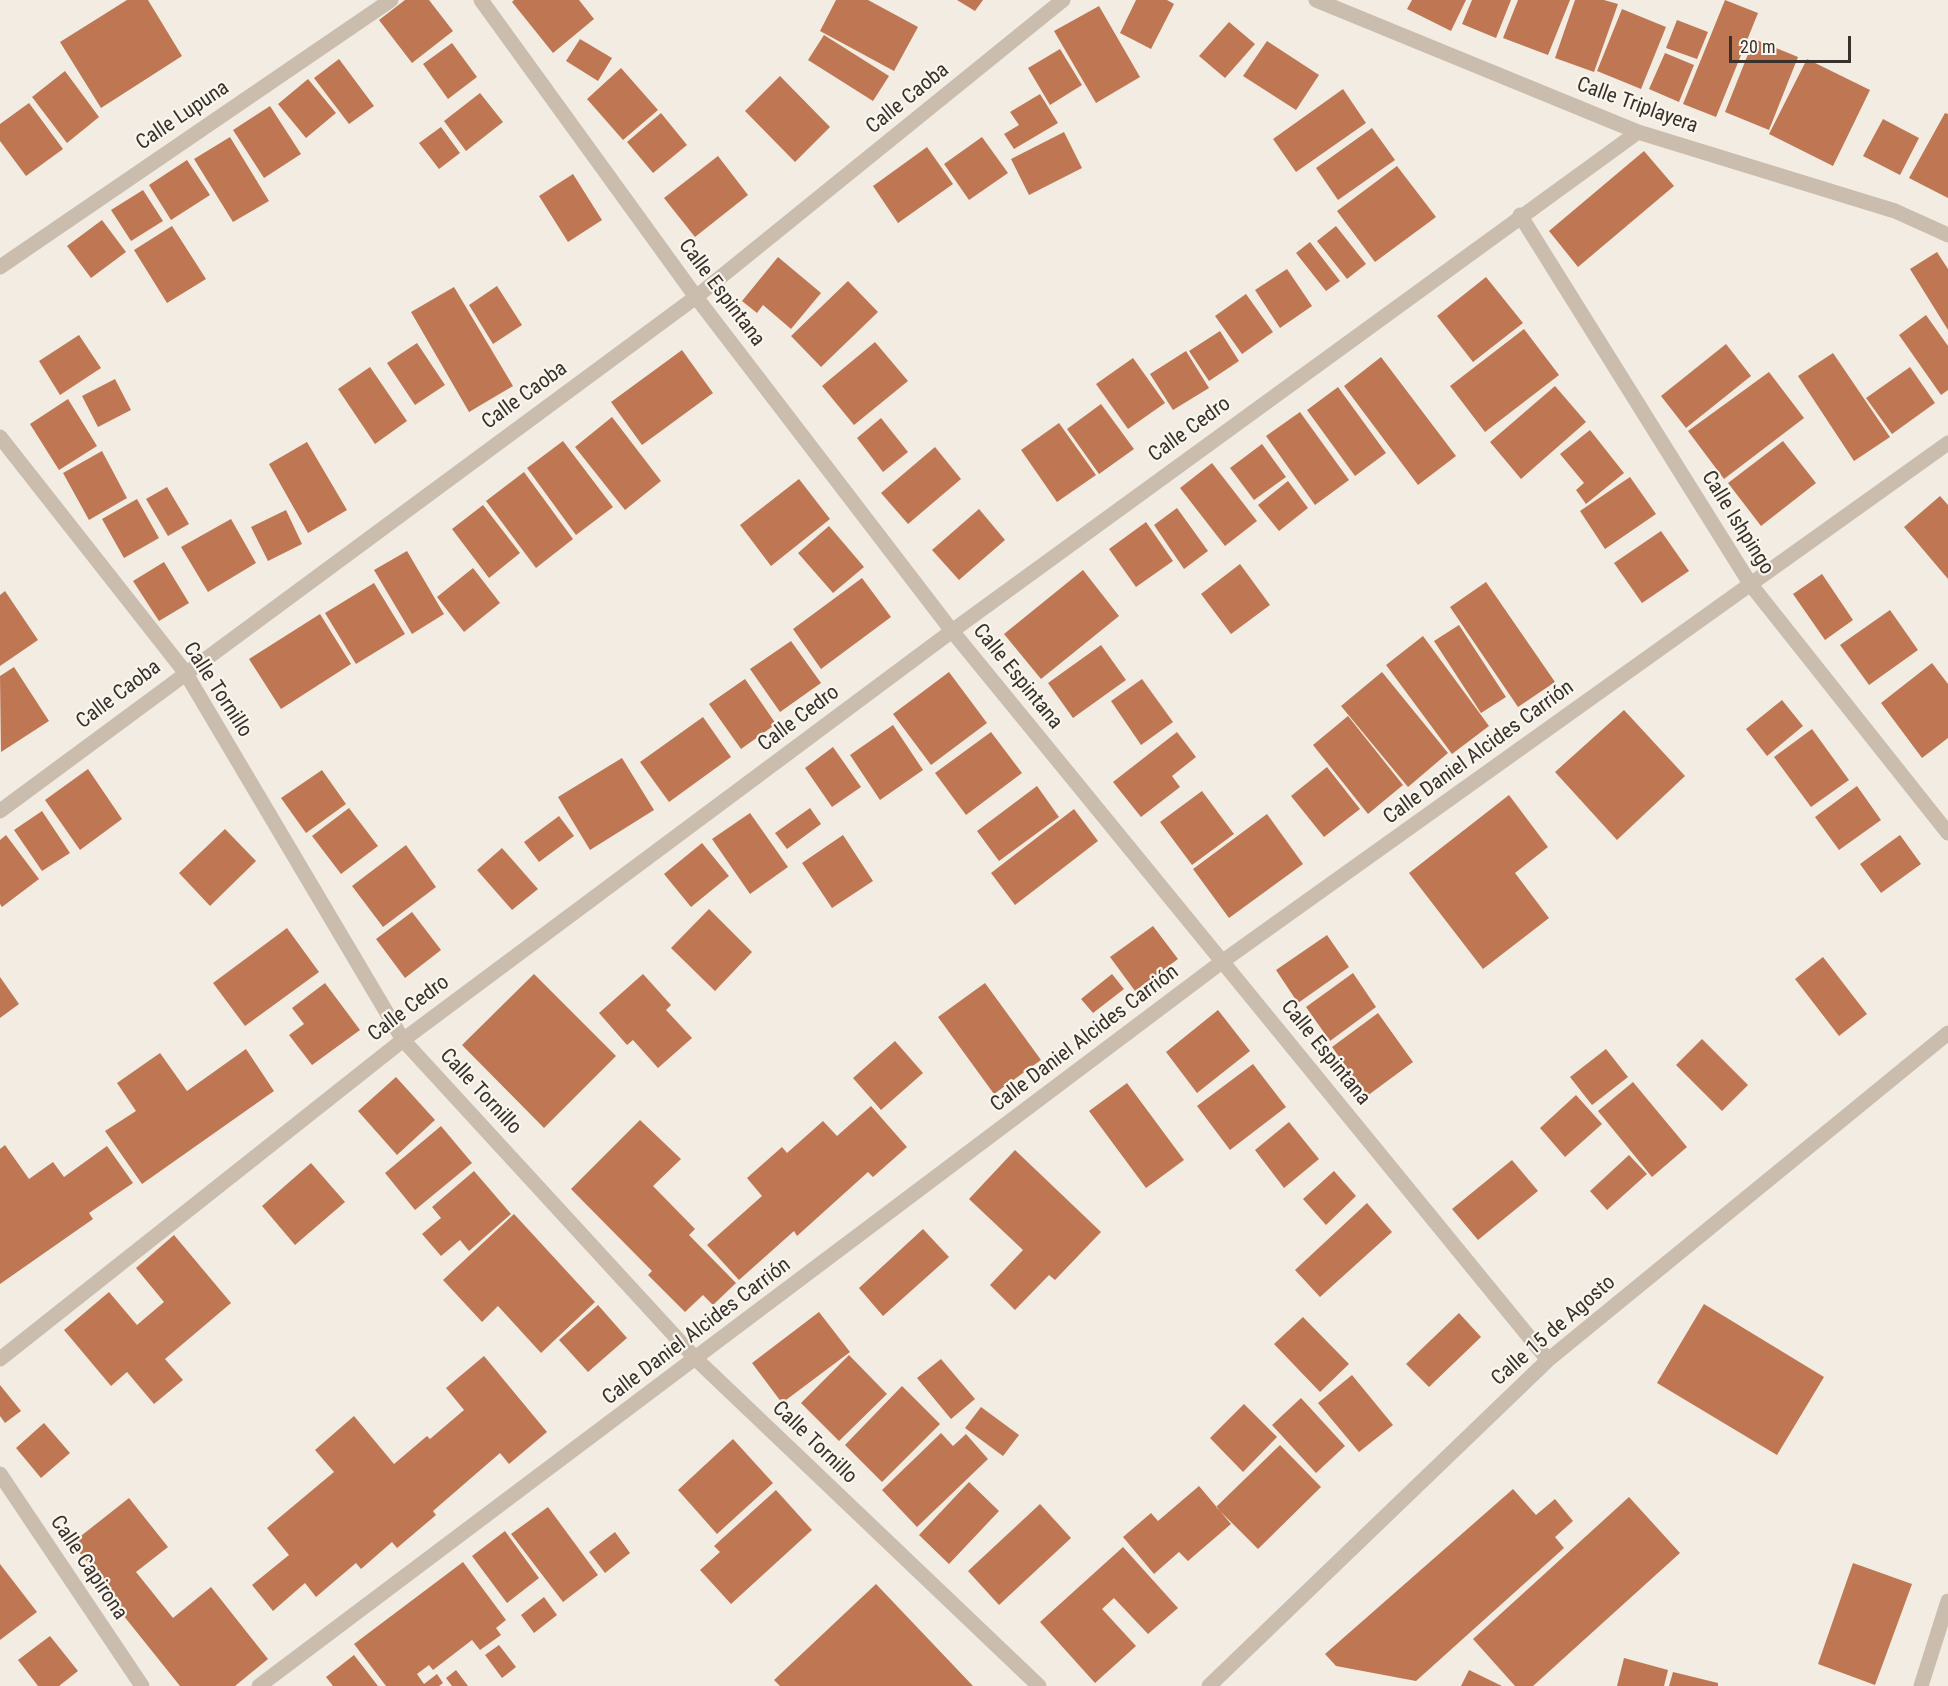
<!DOCTYPE html>
<meta charset="utf-8">
<style>
body{margin:0}
#map{position:relative;width:1948px;height:1686px;overflow:hidden;background:#f2ece2;font-family:"Roboto Condensed",sans-serif}
canvas{display:block}
.scale{position:absolute;left:1729px;top:36px;width:122px;height:27px;box-sizing:border-box;border:3px solid #39312c;border-top:0;padding-left:8px;font-size:18px;line-height:21px;white-space:nowrap;color:#39312c;-webkit-text-stroke:4px #faf6ee;paint-order:stroke}
</style>
<div id="map">
<canvas width="1948" height="1686"></canvas>
<div class="scale">20 m</div>
</div>
<script>
const c = document.querySelector('canvas').getContext('2d');
c.lineJoin = 'round';
function fillPath(path, color) {
  c.fillStyle = color;
  c.fill(path, 'evenodd');
}
function toPath(rows) {
  const path = new Path2D();
  for (const r of rows) {
    path.moveTo(r[0], r[1]);
    for (let i = 2; i < r.length; i += 2) path.lineTo(r[i], r[i + 1]);
  }
  return path;
}
function strokePath(path, color, width, dash) {
  c.strokeStyle = color;
  c.lineWidth = width;
  c.lineCap = dash ? 'butt' : 'round';
  c.setLineDash(dash || []);
  c.stroke(path);
}
function drawText(font, color, halo, rows, align = 'center') {
  c.font = font + ' "Roboto Condensed",sans-serif';
  c.lineWidth = 4.5;
  c.setLineDash([]);
  c.textBaseline = 'middle';
  c.strokeStyle = halo;
  c.fillStyle = color;
  for (const [text, x, y, turn = 0] of rows) {
    c.save();
    c.translate(x, y);
    c.rotate((+turn || 0) * Math.PI / 180);
    c.textAlign = isNaN(turn) ? turn : align;
    if (halo) c.strokeText(text, 0, 0);
    c.fillText(text, 0, 0);
    c.restore();
  }
}
const building = toPath([
 [127,0,148,0,182,56,101,108,60,42],
 [405,0,429,0,453,31,412,63,379,20],
 [514,0,579,0,594,19,553,53,512,2],
 [836,0,868,0,918,27,894,71,820,31],
 [957,0,983,0,975,11],
 [1136,0,1167,0,1174,4,1151,49,1120,33],
 [1412,0,1466,0,1451,31,1407,9],
 [1472,0,1511,0,1496,38,1462,24],
 [1518,0,1570,0,1548,55,1503,38],
 [1575,0,1604,0,1618,4,1594,72,1555,58],
 [1725,0,1758,13,1716,117,1683,104],
 [1099,6,1140,77,1096,103,1054,31],
 [1622,9,1666,27,1641,89,1597,71],
 [1677,20,1708,32,1697,59,1666,48],
 [1229,22,1255,44,1225,78,1199,56],
 [824,35,889,76,873,101,808,60],
 [580,39,612,58,598,81,566,61],
 [1754,39,1798,57,1769,130,1725,112],
 [1267,41,1319,75,1296,110,1243,76],
 [452,43,477,77,448,99,423,64],
 [1060,49,1082,85,1050,105,1028,68],
 [1665,53,1694,65,1679,102,1649,89],
 [339,59,374,106,349,124,314,78],
 [1807,59,1870,90,1833,166,1769,134],
 [621,68,658,110,623,140,587,99],
 [65,71,99,117,67,143,32,97],
 [780,76,830,127,795,162,745,111],
 [308,79,336,113,306,138,278,104],
 [1343,89,1366,123,1296,172,1273,139],
 [480,93,503,122,466,151,444,121],
 [1040,94,1058,123,1014,149,1004,134,1019,125,1010,112],
 [29,103,63,149,26,176,0,141,0,124],
 [270,106,301,154,264,178,233,130],
 [661,113,687,145,653,173,627,142],
 [1945,113,1948,114,1948,198,1909,178],
 [1883,119,1919,138,1900,175,1863,156],
 [441,127,460,153,439,169,419,143],
 [1372,128,1395,160,1338,200,1316,168],
 [1064,132,1082,168,1029,195,1011,159],
 [230,137,269,201,233,222,194,159],
 [982,137,1008,173,969,200,944,164],
 [927,147,953,184,898,223,873,186],
 [1644,151,1674,186,1578,267,1549,231],
 [718,156,748,195,695,237,664,198],
 [187,160,210,195,171,220,149,185],
 [1397,166,1436,217,1375,262,1337,211],
 [573,174,602,220,568,242,539,196],
 [143,190,163,221,131,241,111,210],
 [102,220,126,252,91,278,67,246],
 [172,226,206,279,167,303,134,250],
 [1336,226,1366,264,1347,279,1317,241],
 [1310,242,1340,281,1326,291,1296,253],
 [1937,252,1948,269,1948,330,1910,269],
 [778,257,821,293,791,329,763,305,757,313,742,301],
 [1287,269,1312,306,1280,328,1255,290],
 [1486,277,1523,323,1473,362,1437,316],
 [848,281,878,312,821,367,791,336],
 [497,286,522,325,493,344,469,305],
 [454,287,513,386,469,412,411,312],
 [1246,294,1273,332,1242,354,1215,316],
 [1926,315,1948,346,1948,390,1941,395,1899,335],
 [1524,329,1559,375,1485,432,1450,386],
 [1220,331,1239,361,1209,381,1189,351],
 [79,335,101,368,60,395,39,361],
 [875,342,908,381,854,425,822,386],
 [417,343,445,385,415,405,387,363],
 [1726,344,1751,376,1686,428,1661,396],
 [682,350,713,393,642,445,611,402],
 [1186,351,1209,388,1173,410,1150,374],
 [1833,353,1890,437,1854,461,1798,376],
 [1381,357,1456,456,1418,485,1344,386],
 [1133,358,1165,403,1128,429,1096,384],
 [370,367,407,421,375,444,338,389],
 [1910,367,1935,403,1892,434,1866,398],
 [1769,372,1804,418,1724,479,1688,431],
 [115,379,131,410,98,427,82,396],
 [1555,386,1586,422,1521,479,1490,442],
 [1338,387,1386,453,1355,476,1307,410],
 [68,399,97,446,59,470,30,424],
 [1101,404,1134,449,1099,474,1067,429],
 [1300,412,1349,480,1315,505,1266,436],
 [612,417,661,481,625,510,575,447],
 [881,418,908,452,883,472,857,438],
 [1059,423,1096,475,1057,502,1021,450],
 [1590,430,1624,473,1586,504,1576,490,1584,483,1560,454],
 [563,441,613,507,576,535,527,468],
 [1783,441,1816,483,1761,526,1728,483],
 [307,442,347,510,308,533,269,464],
 [1262,444,1286,477,1254,500,1230,468],
 [935,447,961,479,908,524,881,493],
 [102,451,127,498,89,520,63,473],
 [1212,463,1257,521,1225,546,1180,488],
 [524,472,573,539,536,568,486,501],
 [1630,477,1656,514,1605,549,1580,511],
 [799,479,830,519,771,566,740,525],
 [1288,481,1308,508,1279,531,1258,505],
 [167,487,189,524,168,536,146,499],
 [1940,496,1948,505,1948,579,1904,527],
 [137,499,159,538,124,558,102,519],
 [483,505,520,553,489,578,452,529],
 [1177,508,1208,551,1184,569,1154,525],
 [979,509,1005,540,959,580,932,550],
 [286,510,302,544,268,561,251,527],
 [231,519,256,563,208,592,181,547],
 [1146,522,1173,561,1136,587,1109,549],
 [829,526,864,567,833,593,798,553],
 [1661,531,1689,571,1642,603,1614,563],
 [407,551,444,614,412,634,374,570],
 [164,562,189,603,159,621,133,581],
 [1240,564,1270,605,1231,634,1201,594],
 [473,568,500,603,464,632,437,597],
 [1083,570,1119,616,1041,679,1004,634],
 [1822,574,1853,620,1825,640,1793,594],
 [862,578,891,617,821,669,793,629],
 [1486,582,1555,682,1518,707,1450,607],
 [374,583,405,634,356,664,325,613],
 [5,591,38,640,0,666,0,595],
 [1890,610,1918,650,1869,685,1840,645],
 [320,614,351,664,281,709,249,659],
 [1459,625,1506,697,1481,713,1434,641],
 [1423,636,1489,726,1452,754,1386,665],
 [791,641,821,683,780,712,750,669],
 [1101,645,1126,680,1073,718,1048,683],
 [1932,663,1948,684,1948,738,1922,758,1881,703],
 [14,667,49,721,1,752,0,676],
 [949,672,987,723,931,765,893,714],
 [1382,672,1448,753,1408,787,1341,706],
 [745,679,776,724,741,749,709,704],
 [1142,679,1173,722,1141,745,1111,701],
 [1782,700,1803,726,1767,756,1746,729],
 [1624,710,1685,776,1617,840,1555,772],
 [1348,716,1403,785,1368,814,1313,745],
 [703,717,731,757,669,802,640,762],
 [893,725,923,770,880,800,850,755],
 [1812,729,1849,780,1811,807,1774,757],
 [991,732,1022,773,966,815,935,773],
 [1177,732,1196,757,1172,776,1180,787,1141,817,1113,782],
 [833,747,861,787,832,807,805,768],
 [622,758,654,810,590,850,558,797],
 [1327,767,1360,809,1324,837,1291,796],
 [88,769,122,819,80,850,45,800],
 [322,770,346,804,306,833,281,798],
 [1037,786,1059,817,999,861,977,831],
 [1857,786,1881,820,1839,850,1815,817],
 [1202,791,1234,834,1192,865,1160,822],
 [1509,795,1548,847,1515,873,1549,918,1483,969,1409,873],
 [349,808,378,846,341,874,312,836],
 [810,808,821,824,787,849,775,833],
 [1074,809,1098,841,1015,905,991,873],
 [42,811,70,853,42,871,14,830],
 [750,813,788,867,750,894,712,839],
 [1267,814,1303,864,1229,918,1193,869],
 [559,816,574,836,539,862,524,842],
 [225,829,256,861,210,906,179,873],
 [6,835,39,879,2,907,0,904,0,840],
 [843,835,873,881,832,908,802,863],
 [1900,835,1921,864,1881,893,1860,864],
 [702,843,729,876,691,907,664,874],
 [406,845,436,887,383,927,352,886],
 [502,848,538,889,512,910,477,870],
 [709,909,752,952,715,991,671,948],
 [412,912,441,950,405,978,376,939],
 [1153,926,1178,959,1135,991,1110,957],
 [287,928,319,972,245,1026,213,983],
 [1327,935,1349,967,1298,1003,1276,970],
 [1823,957,1867,1014,1839,1036,1795,979],
 [1353,973,1376,1007,1330,1041,1306,1007],
 [534,974,616,1056,544,1128,462,1045],
 [643,974,671,1005,666,1010,692,1038,658,1068,633,1040,627,1045,599,1013],
 [1112,974,1124,989,1093,1013,1081,999],
 [0,977,19,1004,0,1018],
 [325,983,360,1030,312,1065,289,1035,304,1024,292,1008],
 [985,983,1041,1060,994,1094,938,1017],
 [1218,1010,1250,1051,1197,1093,1166,1052],
 [1378,1013,1413,1062,1367,1096,1332,1047],
 [1702,1039,1748,1085,1722,1111,1676,1065],
 [895,1041,923,1073,881,1110,853,1078],
 [246,1049,274,1091,142,1184,105,1131,136,1111,117,1083,160,1053,187,1091],
 [1606,1049,1628,1077,1592,1105,1570,1077],
 [1253,1064,1286,1107,1230,1150,1197,1106],
 [396,1077,435,1120,397,1155,358,1111],
 [1633,1082,1687,1147,1652,1177,1598,1111],
 [1127,1083,1184,1160,1146,1188,1089,1111],
 [1576,1095,1602,1124,1565,1157,1540,1128],
 [871,1106,907,1147,873,1177,868,1172,797,1236,794,1231,739,1280,707,1245,762,1196,747,1178,782,1147,787,1153,823,1121,837,1136],
 [640,1120,681,1159,653,1186,695,1229,689,1235,736,1283,713,1305,703,1295,685,1312,648,1275,652,1271,571,1189],
 [1289,1122,1319,1159,1284,1188,1255,1150],
 [441,1126,472,1163,415,1210,385,1173],
 [5,1145,29,1179,53,1162,64,1177,107,1146,133,1183,89,1213,93,1219,0,1284,0,1149],
 [1015,1150,1101,1232,1055,1280,1049,1275,1015,1310,990,1285,1023,1250,969,1199],
 [1629,1155,1647,1174,1607,1210,1590,1191],
 [1512,1160,1538,1191,1478,1240,1452,1209],
 [311,1163,345,1202,295,1245,262,1206],
 [474,1171,511,1214,469,1251,460,1240,441,1256,422,1234,441,1218,432,1207],
 [1334,1171,1356,1196,1326,1225,1303,1199],
 [1367,1203,1392,1232,1320,1297,1295,1270],
 [514,1214,595,1302,541,1353,498,1306,482,1322,443,1280],
 [923,1229,949,1257,883,1316,859,1288],
 [174,1235,231,1303,165,1359,183,1380,154,1404,127,1372,111,1386,64,1330,109,1292,137,1325,164,1302,136,1268],
 [1704,1304,1824,1377,1777,1455,1657,1383],
 [598,1305,627,1338,588,1372,559,1340],
 [819,1312,850,1352,782,1403,752,1363],
 [1459,1313,1481,1337,1429,1387,1406,1364],
 [1303,1317,1349,1364,1320,1392,1274,1344],
 [849,1355,887,1394,839,1441,801,1403],
 [484,1356,547,1432,509,1464,500,1453,433,1511,436,1515,397,1548,392,1542,361,1569,356,1563,316,1597,305,1583,273,1611,252,1585,289,1555,267,1528,334,1472,315,1450,354,1416,394,1464,427,1436,430,1439,464,1410,446,1388],
 [941,1359,975,1399,951,1419,917,1378],
 [1352,1375,1393,1425,1359,1452,1318,1403],
 [0,1385,21,1411,5,1423,0,1416],
 [902,1386,940,1424,882,1482,845,1445],
 [1301,1398,1345,1446,1316,1473,1272,1425],
 [1244,1404,1277,1437,1243,1472,1210,1438],
 [981,1407,1019,1435,1003,1456,965,1428],
 [44,1423,70,1453,41,1478,16,1448],
 [941,1433,953,1446,966,1434,988,1459,917,1527,882,1490],
 [733,1439,773,1483,717,1534,678,1490],
 [1280,1445,1321,1487,1258,1549,1216,1507],
 [969,1482,999,1511,949,1564,919,1535],
 [1199,1486,1231,1524,1188,1561,1179,1552,1154,1574,1123,1537,1151,1513,1158,1521],
 [1513,1489,1536,1515,1555,1499,1573,1521,1555,1537,1564,1548,1416,1681,1336,1666,1325,1654],
 [776,1490,812,1530,731,1604,700,1570,720,1552,714,1546],
 [1629,1497,1680,1553,1533,1686,1515,1686,1473,1639],
 [129,1498,168,1547,136,1572,173,1618,211,1587,268,1659,235,1686,180,1686,107,1595,111,1592,72,1543],
 [1040,1504,1071,1538,999,1605,968,1571],
 [548,1507,598,1575,563,1602,511,1534],
 [505,1531,539,1578,507,1603,472,1556],
 [615,1532,630,1553,605,1573,589,1552],
 [1123,1547,1178,1608,1148,1634,1114,1598,1102,1609,1136,1646,1095,1683,1040,1622],
 [463,1562,506,1620,496,1628,501,1635,480,1650,472,1640,433,1670,429,1665,417,1674,424,1684,437,1674,443,1683,439,1686,386,1686,354,1644],
 [1853,1563,1912,1584,1875,1685,1818,1664],
 [0,1564,37,1612,0,1640],
 [876,1584,973,1686,780,1686,774,1680],
 [544,1597,557,1615,534,1633,521,1615],
 [50,1636,78,1671,59,1686,38,1686,18,1660],
 [499,1645,516,1667,502,1678,485,1655],
 [354,1655,378,1686,333,1686,326,1677],
 [1624,1658,1668,1670,1664,1686,1617,1686],
 [456,1670,468,1686,452,1686,446,1678],
 [1469,1670,1502,1686,1461,1686],
 [1673,1672,1718,1683,1718,1686,1669,1686]
]);
const minor = toPath([
 [481,0,696,297,952,631,1548,1360],
 [1316,0,1638,132,1895,211,1948,235],
 [1520,215,1751,585,1948,833],
 [0,267,391,0],
 [0,437,185,672,403,1040,696,1359,1039,1686],
 [0,811,696,297,1063,0],
 [0,1359,403,1040,952,631,1638,132],
 [0,1474,142,1686],
 [259,1686,1223,961,1948,443],
 [1209,1686,1548,1360,1948,1033],
 [1921,1686,1948,1601]
]);
const streetNames = [
 ["Calle Caoba",908,99,-39],
 ["Calle Triplayera",1637,106,20],
 ["Calle Lupuna",183,116,-34],
 ["Calle Espintana",721,293,53],
 ["Calle Caoba",525,396,-36],
 ["Calle Cedro",1190,430,-36],
 ["Calle Ishpingo",1737,523,58],
 ["Calle Espintana",1017,677,51],
 ["Calle Tornillo",217,690,57],
 ["Calle Caoba",119,695,-37],
 ["Calle Cedro",799,719,-37],
 ["Calle Daniel Alcides Carrión",1479,753,-36],
 ["Calle Cedro",409,1009,-37],
 ["Calle Daniel Alcides Carrión",1085,1039,-37],
 ["Calle Espintana",1325,1053,51],
 ["Calle Tornillo",480,1092,47],
 ["Calle 15 de Agosto",1554,1331,-41],
 ["Calle Daniel Alcides Carrión",697,1332,-37],
 ["Calle Tornillo",814,1443,44],
 ["Calle Capirona",88,1568,56]
];
fillPath(building, '#bf7753');
strokePath(minor, '#cabdae', 15);
drawText('21px', '#39312c', '#faf6ee', streetNames);
</script>
